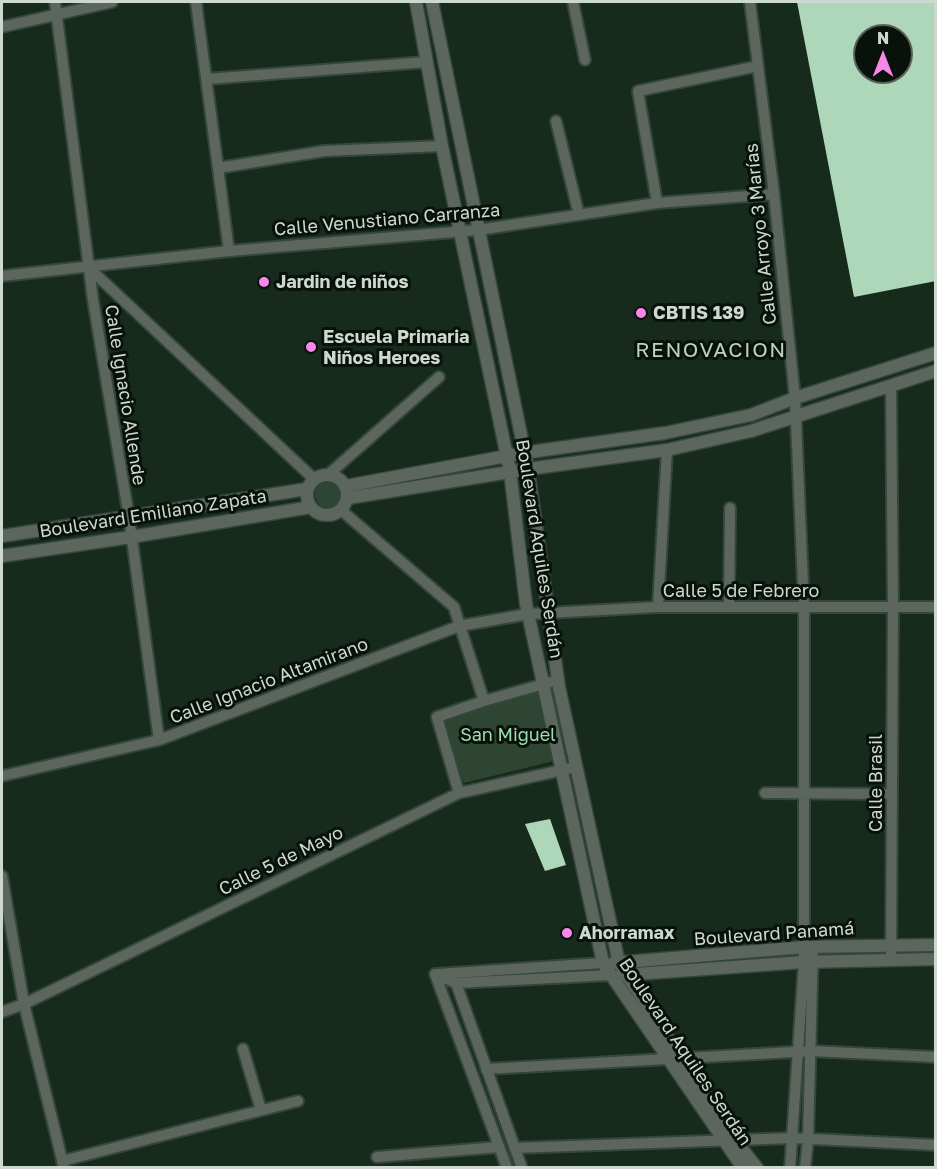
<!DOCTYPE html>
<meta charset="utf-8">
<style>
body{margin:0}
#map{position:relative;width:937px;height:1169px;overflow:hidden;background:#172b1d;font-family:"Golos Text",sans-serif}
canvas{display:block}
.frame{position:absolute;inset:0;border:3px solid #cdd9d0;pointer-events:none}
.north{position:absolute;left:853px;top:24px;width:60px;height:60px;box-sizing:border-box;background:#09110b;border:2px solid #57615a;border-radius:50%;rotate:0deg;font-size:16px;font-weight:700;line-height:24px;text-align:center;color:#cdd9d0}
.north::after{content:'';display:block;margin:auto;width:21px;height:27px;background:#f987e9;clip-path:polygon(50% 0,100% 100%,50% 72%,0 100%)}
</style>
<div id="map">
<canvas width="937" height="1169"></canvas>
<div class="frame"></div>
<div class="north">N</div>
</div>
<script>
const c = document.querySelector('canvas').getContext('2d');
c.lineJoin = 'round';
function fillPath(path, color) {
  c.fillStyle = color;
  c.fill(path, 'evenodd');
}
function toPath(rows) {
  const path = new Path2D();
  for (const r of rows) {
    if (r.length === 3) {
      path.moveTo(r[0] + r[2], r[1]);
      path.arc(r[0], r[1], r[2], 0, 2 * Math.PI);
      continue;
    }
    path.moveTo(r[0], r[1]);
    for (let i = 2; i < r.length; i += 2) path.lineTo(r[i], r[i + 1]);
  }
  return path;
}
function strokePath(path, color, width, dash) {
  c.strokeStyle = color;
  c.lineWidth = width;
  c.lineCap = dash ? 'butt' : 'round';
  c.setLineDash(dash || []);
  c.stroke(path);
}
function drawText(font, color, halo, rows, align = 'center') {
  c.font = font + ' "Golos Text",sans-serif';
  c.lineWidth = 6;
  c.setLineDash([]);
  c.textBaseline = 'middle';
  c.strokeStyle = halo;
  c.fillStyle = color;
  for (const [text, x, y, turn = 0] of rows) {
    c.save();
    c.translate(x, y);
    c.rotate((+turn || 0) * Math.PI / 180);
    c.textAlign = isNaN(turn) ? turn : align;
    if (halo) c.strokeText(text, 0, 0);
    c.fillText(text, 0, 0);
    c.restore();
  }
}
const green = toPath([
 [329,494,14],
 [539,689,554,761,464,783,442,721,488,704]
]);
const building = toPath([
 [797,2,936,2,936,281,854,297],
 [865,36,901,36,901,72,865,72],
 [550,819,566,865,545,871,525,824]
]);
const minor = toPath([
 [55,2,93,300,129,517,159,740],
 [196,2,229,251],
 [573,2,585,60],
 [750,2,774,194,795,398,804,607,804,962,790,1168],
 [2,27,112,2],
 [207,79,426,62],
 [556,121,579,215],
 [218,168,324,151,442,146],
 [657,203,638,91,758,66],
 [89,268,314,479],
 [2,276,229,251,478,230,657,203,774,194],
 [891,385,893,607,891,960],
 [329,474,439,377],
 [341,510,454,607,484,701],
 [658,607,667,450],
 [729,607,730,508],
 [2,776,159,740,459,626,528,614,658,607,936,607],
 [459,793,437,717,484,701,558,680],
 [765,793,892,794],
 [2,876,24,1004,64,1168],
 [435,974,507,1168],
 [435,974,456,983,611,975],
 [438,974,603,963],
 [456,983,522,1168],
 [2,1012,24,1004,459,793,576,767],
 [243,1049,261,1110],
 [486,1069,811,1051,936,1057],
 [515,1148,792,1138,936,1145],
 [377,1157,499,1147],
 [62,1161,298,1101],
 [805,1168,808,1140,813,947]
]);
const tertiary = toPath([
 [416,2,442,146,510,471,526,604,603,963,743,1168],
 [432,2,528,469,559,687,619,963,734,1139,757,1168],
 [327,495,20],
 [346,486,523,453,665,433,751,415,795,398,936,353],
 [348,498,528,469,667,450,751,431,936,371],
 [2,536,307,489],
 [2,556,131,537,311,507],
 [613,963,804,947,936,945],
 [621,975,804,962,936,959]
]);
const markers = [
 [264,282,6,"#f987e9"],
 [641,313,6,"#f987e9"],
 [311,347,6,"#f987e9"],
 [567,933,6,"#f987e9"]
];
const streetNames = [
 ["Calle Venustiano Carranza",387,220,-5],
 ["Calle Arroyo 3 Marías",761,234,-96],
 ["Calle Ignacio Allende",125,395,81],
 ["Boulevard Emiliano Zapata",153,514,-9],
 ["Boulevard Aquiles Serdán",539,549,81],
 ["Calle 5 de Febrero",741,591],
 ["Calle Ignacio Altamirano",269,681,-21],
 ["Calle Brasil",876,783,-90],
 ["Calle 5 de Mayo",281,861,-26],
 ["Boulevard Panamá",774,934,-4],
 ["Boulevard Aquiles Serdán",685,1052,56]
];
const poiNames = [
 ["Jardin de niños",276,282],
 ["CBTIS 139",653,313],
 ["Escuela Primaria",323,337],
 ["Niños Heroes",323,358],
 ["Ahorramax",579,933]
];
const parkNames = [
 ["San Miguel",508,735]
];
const quarterNames = [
 ["RENOVACION",711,350]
];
fillPath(green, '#2e4534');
fillPath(building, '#add7b8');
strokePath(minor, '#34473a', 14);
strokePath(tertiary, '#34473a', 15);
strokePath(minor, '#5c665f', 10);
strokePath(tertiary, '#5c665f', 12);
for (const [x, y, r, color] of markers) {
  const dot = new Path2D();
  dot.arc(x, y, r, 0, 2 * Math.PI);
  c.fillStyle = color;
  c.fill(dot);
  strokePath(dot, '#09110b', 2);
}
drawText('18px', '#cdd9d0', '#09110b', streetNames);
drawText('bold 18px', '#cdd9d0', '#09110b', poiNames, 'left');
drawText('18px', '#9cdcae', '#09110b', parkNames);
c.letterSpacing = '1.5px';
drawText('21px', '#bad2c0', '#09110b', quarterNames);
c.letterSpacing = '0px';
</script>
